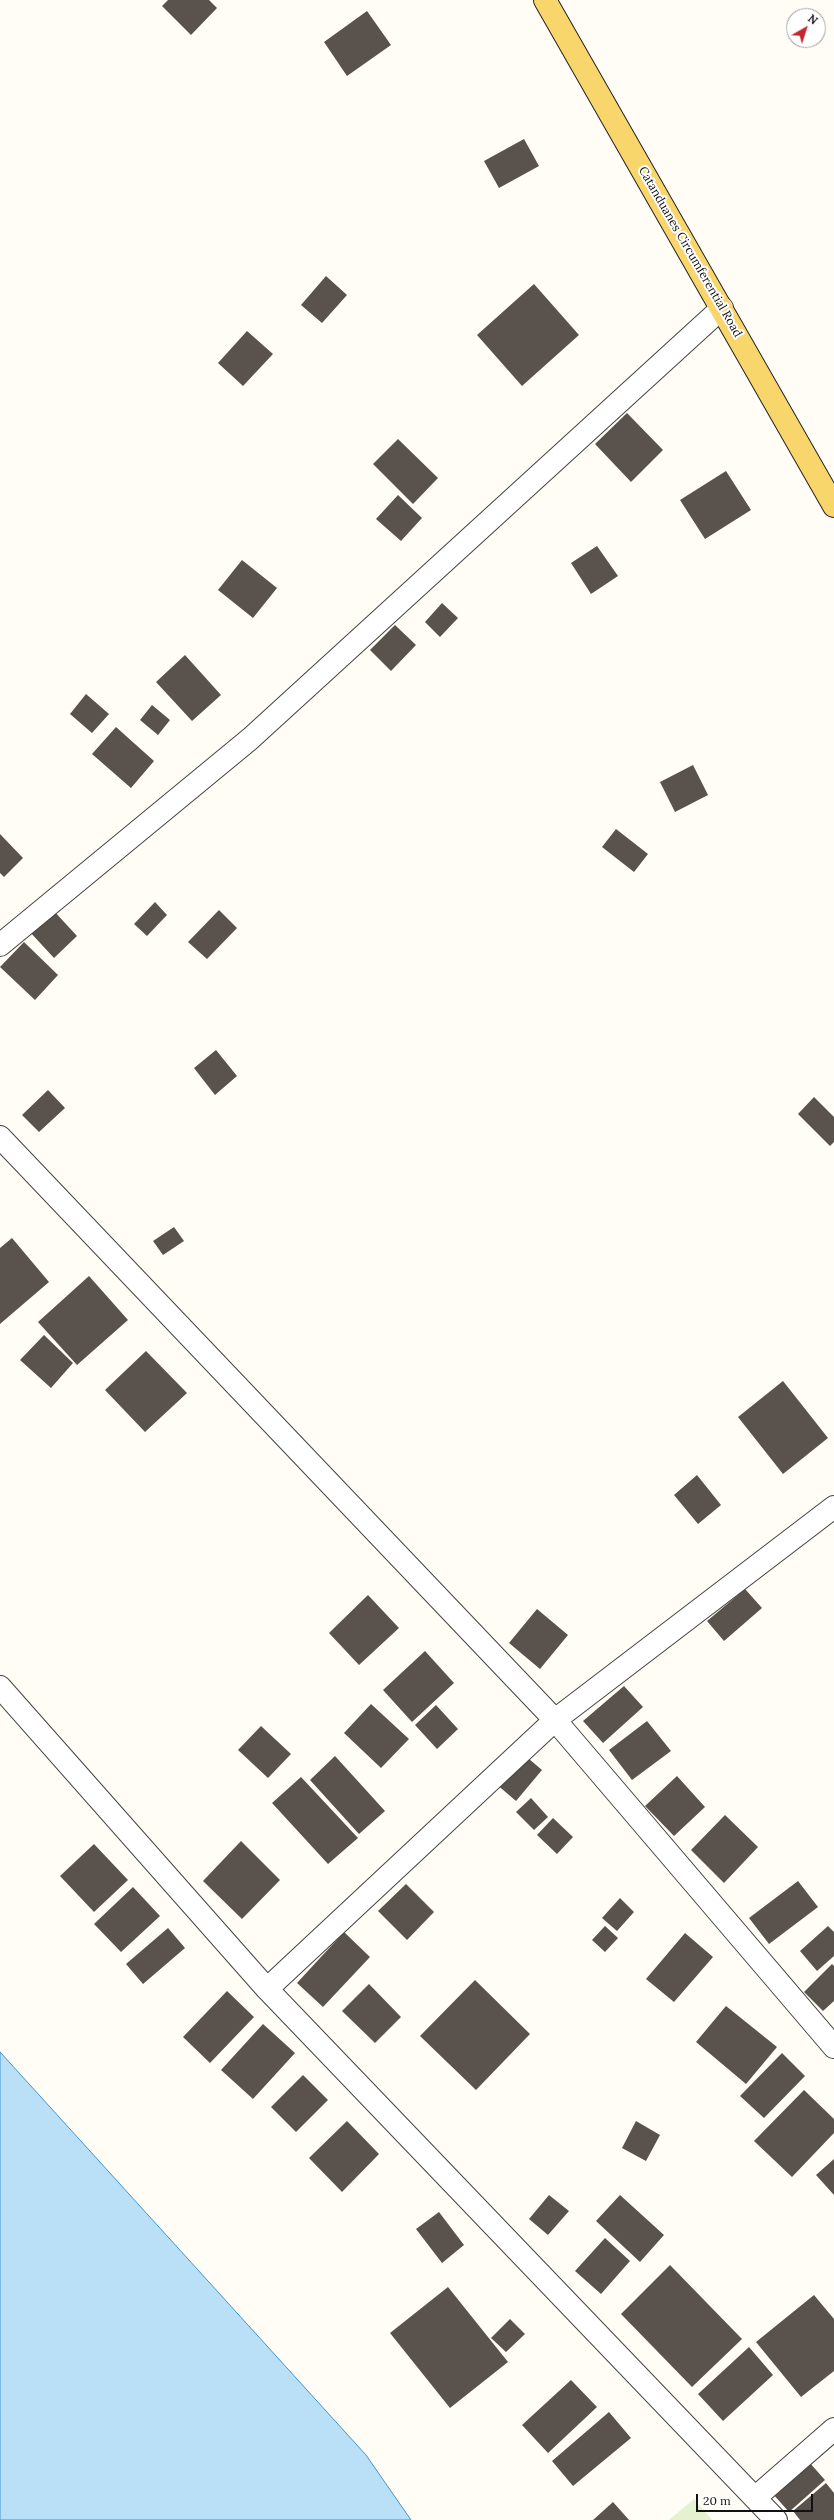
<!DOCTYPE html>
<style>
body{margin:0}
#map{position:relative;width:834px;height:2520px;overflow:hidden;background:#fffdf5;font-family:Lora,serif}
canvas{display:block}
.north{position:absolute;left:786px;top:8px;width:40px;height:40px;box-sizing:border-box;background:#fff;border:1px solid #a0a0a0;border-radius:50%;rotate:39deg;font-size:11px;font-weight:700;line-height:16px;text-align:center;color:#111}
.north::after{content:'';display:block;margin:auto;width:14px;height:18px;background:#c4262e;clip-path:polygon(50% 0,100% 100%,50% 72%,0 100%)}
.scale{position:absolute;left:696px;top:2494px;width:117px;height:18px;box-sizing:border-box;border:2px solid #111;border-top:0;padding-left:5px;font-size:12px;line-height:14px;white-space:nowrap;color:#111;-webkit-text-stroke:3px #fff;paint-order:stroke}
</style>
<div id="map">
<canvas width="834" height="2520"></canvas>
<div class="north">N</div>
<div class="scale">20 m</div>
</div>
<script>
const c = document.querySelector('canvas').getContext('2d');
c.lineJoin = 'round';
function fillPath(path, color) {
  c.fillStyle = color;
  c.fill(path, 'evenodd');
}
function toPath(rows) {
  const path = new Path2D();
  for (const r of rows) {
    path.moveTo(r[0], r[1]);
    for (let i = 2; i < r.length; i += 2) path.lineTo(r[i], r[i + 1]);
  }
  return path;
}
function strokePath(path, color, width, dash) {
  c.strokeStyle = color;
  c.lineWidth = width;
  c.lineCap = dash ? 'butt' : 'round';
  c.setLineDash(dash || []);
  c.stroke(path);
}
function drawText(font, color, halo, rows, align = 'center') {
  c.font = font + ' Lora,serif';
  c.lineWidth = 4;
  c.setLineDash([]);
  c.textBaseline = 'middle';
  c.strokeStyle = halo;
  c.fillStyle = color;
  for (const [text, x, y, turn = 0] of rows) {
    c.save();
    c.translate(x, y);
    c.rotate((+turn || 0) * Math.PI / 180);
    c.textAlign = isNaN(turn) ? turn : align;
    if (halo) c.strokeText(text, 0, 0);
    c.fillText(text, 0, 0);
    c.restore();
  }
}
const pitch = toPath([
 [694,2499,712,2520,669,2520]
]);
const water = toPath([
 [0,2052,366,2455,411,2520,0,2520,0,2052]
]);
const building = toPath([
 [168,0,209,0,217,8,191,35,162,6],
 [367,11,391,45,347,76,324,42],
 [524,139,539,166,499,188,484,161],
 [326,276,347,295,322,323,301,305],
 [534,284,579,335,522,386,477,335],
 [247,331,273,354,243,386,218,363],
 [627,413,663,450,631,482,595,444],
 [398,439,438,478,413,504,373,464],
 [726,471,751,510,705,539,680,500],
 [398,495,422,518,401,541,376,519],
 [597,546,618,576,591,594,571,563],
 [242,560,277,588,253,618,218,590],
 [442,603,458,618,440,637,425,622],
 [395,625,416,645,391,671,370,650],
 [185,655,221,695,192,721,156,682],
 [86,694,109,714,92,733,70,714],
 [152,705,170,720,158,735,140,720],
 [116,727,154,761,131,788,92,754],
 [693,765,708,795,675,812,660,782],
 [616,829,648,854,634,872,602,847],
 [0,834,23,858,4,877,0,873],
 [155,902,167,915,147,936,134,924],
 [53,910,77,936,54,958,29,931],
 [219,910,237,928,207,959,188,942],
 [24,942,58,975,35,1000,0,967],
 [216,1050,237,1076,215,1095,194,1068],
 [48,1090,65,1108,39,1132,22,1115],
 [814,1097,834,1117,834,1142,830,1146,798,1114],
 [174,1227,184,1241,163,1255,153,1241],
 [12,1238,49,1282,0,1324,0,1248],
 [89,1276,128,1320,77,1365,38,1322],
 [44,1335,73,1363,51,1388,20,1360],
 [146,1351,187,1393,145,1432,105,1390],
 [783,1381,828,1438,783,1474,738,1417],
 [697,1475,721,1505,698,1524,674,1495],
 [745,1589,762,1608,724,1641,707,1621],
 [368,1595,399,1628,359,1665,329,1633],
 [537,1609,568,1635,540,1669,509,1643],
 [425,1651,454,1683,412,1722,383,1690],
 [624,1686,643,1707,603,1743,583,1721],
 [371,1704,409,1739,381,1768,344,1733],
 [436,1705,458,1729,437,1749,415,1725],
 [647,1721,671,1751,632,1780,609,1750],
 [261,1726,291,1754,268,1778,238,1750],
 [522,1753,542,1770,516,1801,495,1783],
 [335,1756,385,1811,359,1834,310,1780],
 [677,1776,705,1807,674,1836,645,1806],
 [301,1777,358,1838,328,1864,272,1803],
 [531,1798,548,1817,534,1830,516,1812],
 [725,1815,758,1847,724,1883,691,1850],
 [553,1818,573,1837,557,1854,537,1835],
 [241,1841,280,1880,242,1919,203,1881],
 [94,1844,128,1880,94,1912,60,1876],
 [798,1881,818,1907,769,1944,749,1918],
 [406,1884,434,1912,407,1940,378,1911],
 [133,1887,160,1916,121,1952,94,1924],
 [620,1898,634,1912,617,1931,602,1918],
 [605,1926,618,1938,605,1952,592,1940],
 [828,1926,834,1932,834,1956,817,1971,800,1951],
 [168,1928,185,1948,143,1984,126,1964],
 [344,1932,370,1957,323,2007,297,1983],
 [685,1933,713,1957,674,2002,646,1979],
 [832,1964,834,1966,834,2001,823,2011,804,1992],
 [475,1980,530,2034,476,2090,420,2036],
 [369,1984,401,2017,375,2043,342,2011],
 [227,1991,254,2017,210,2063,183,2037],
 [726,2006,777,2047,746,2084,696,2042],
 [263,2024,295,2053,253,2099,221,2070],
 [782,2053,805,2076,764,2118,740,2096],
 [303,2075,328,2100,296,2132,271,2107],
 [804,2090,834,2119,834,2133,792,2177,754,2141],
 [347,2121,379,2154,342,2192,309,2158],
 [636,2121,660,2135,646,2161,622,2148],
 [834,2159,834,2195,816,2175],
 [549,2195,569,2211,548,2235,529,2219],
 [620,2195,664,2235,640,2262,596,2221],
 [439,2212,464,2245,442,2263,416,2229],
 [605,2238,630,2261,601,2294,575,2271],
 [670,2265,742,2339,692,2387,621,2314],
 [448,2287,508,2362,450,2408,390,2333],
 [814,2295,834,2319,834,2371,801,2397,756,2342],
 [510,2319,525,2334,506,2352,491,2338],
 [749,2347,773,2375,723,2421,698,2394],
 [571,2380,597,2407,548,2453,522,2425],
 [609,2412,631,2438,573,2486,552,2461],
 [809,2462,825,2480,789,2512,773,2494],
 [826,2483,834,2493,834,2520,800,2520,793,2511],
 [613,2502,629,2520,593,2520]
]);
const minor = toPath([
 [0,945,250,739,722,308],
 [0,1137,555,1720,834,2047],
 [0,1687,267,1989,776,2520],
 [267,1989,555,1720,834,1507],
 [756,2497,834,2429]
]);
const major = toPath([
 [545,0,834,506]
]);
const streetNames = [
 ["Catanduanes Circumferential Road",690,252,60]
];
fillPath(pitch, '#e6f2cf');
fillPath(water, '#b9e0f7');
strokePath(water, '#3f96cf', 1);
fillPath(building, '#5a524d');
strokePath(minor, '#444', 24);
strokePath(major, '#222', 24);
strokePath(minor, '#fff', 22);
strokePath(major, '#f9d66b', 22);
drawText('12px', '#111', '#fff', streetNames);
</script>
